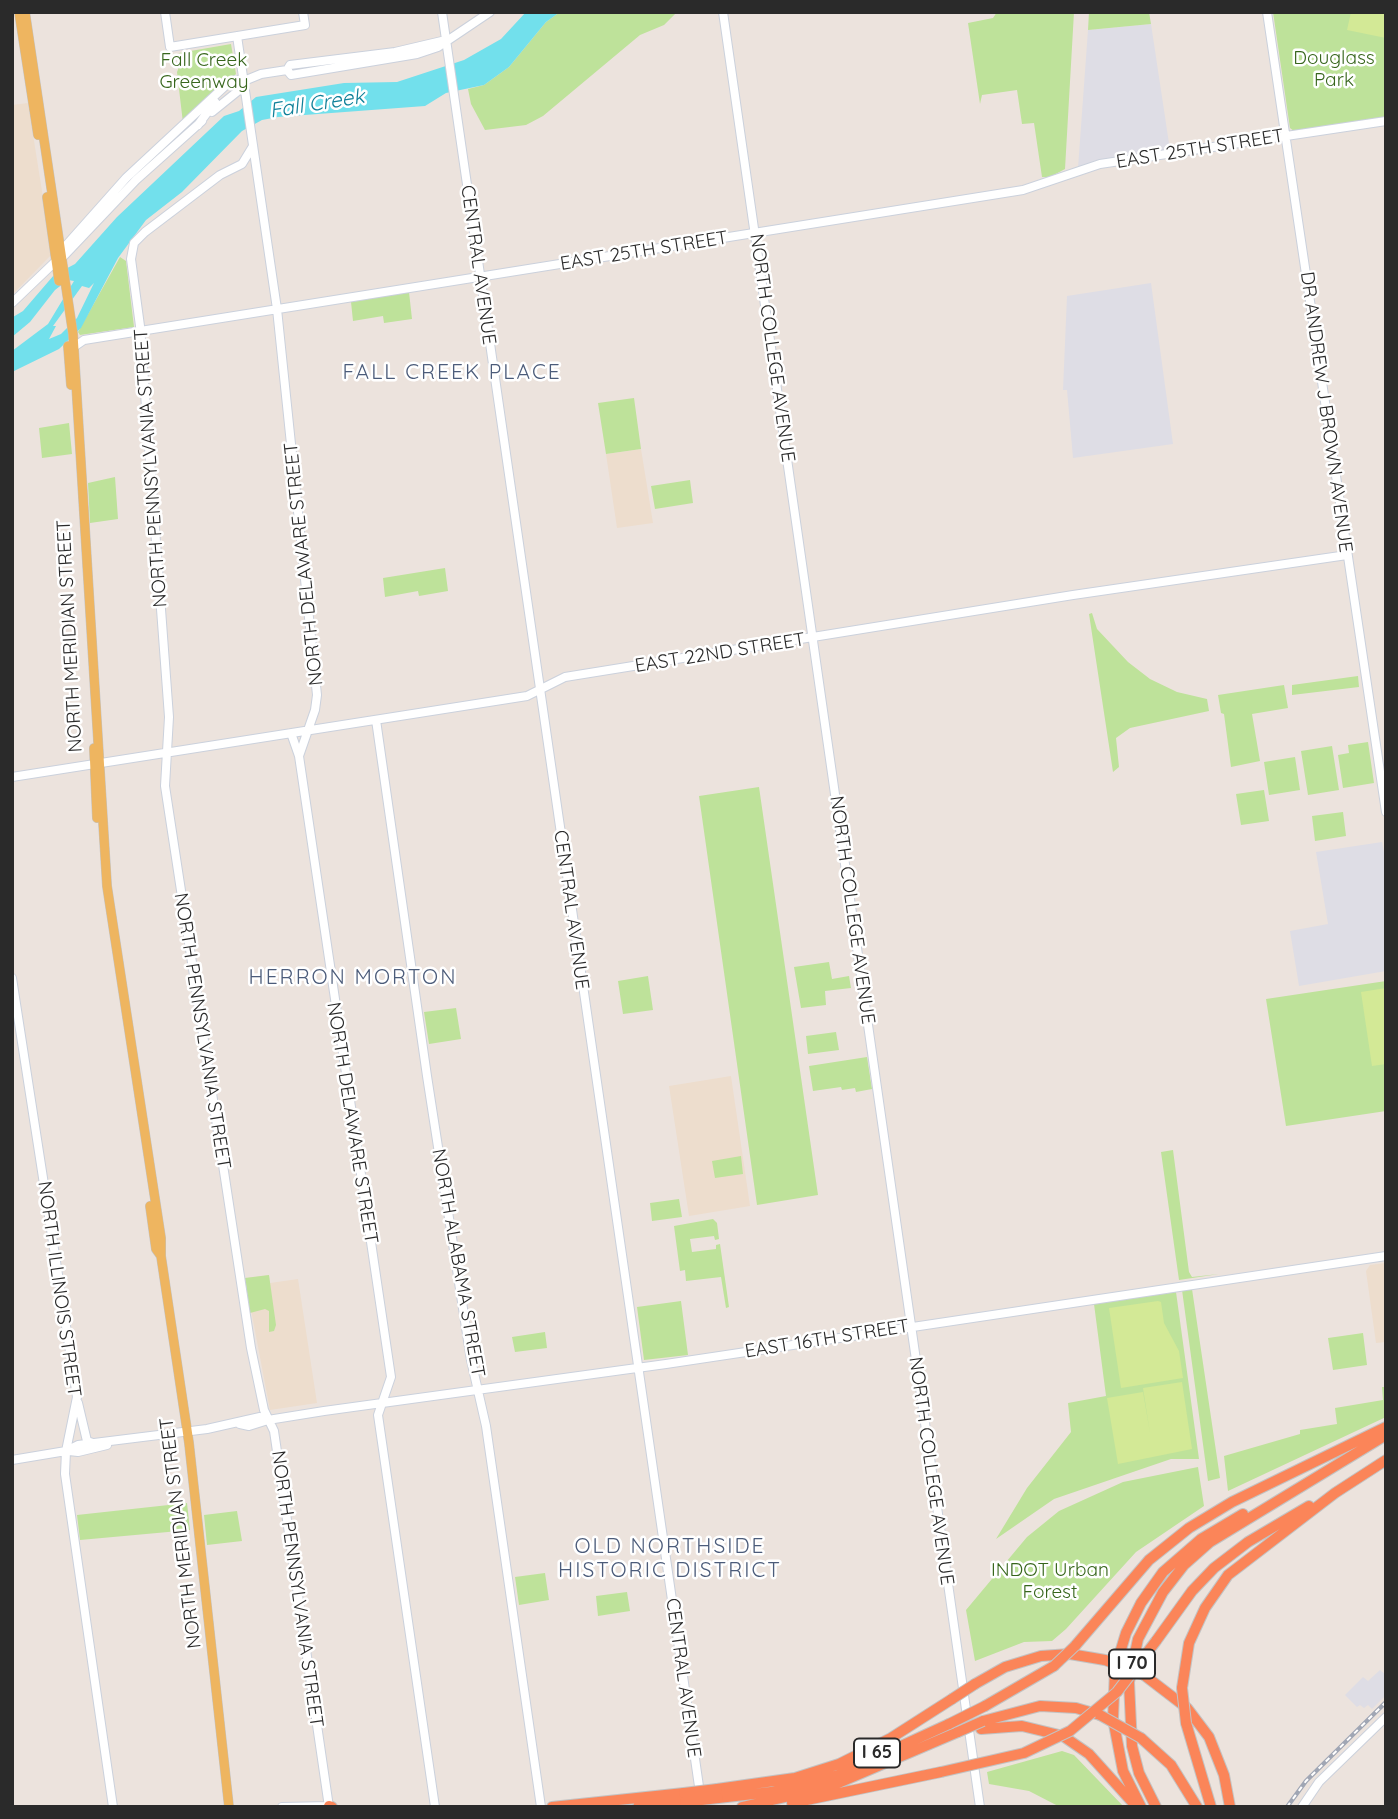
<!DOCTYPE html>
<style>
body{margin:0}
#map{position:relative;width:1398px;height:1819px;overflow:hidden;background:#ece3dd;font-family:Quicksand,sans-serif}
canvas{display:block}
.frame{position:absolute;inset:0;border:14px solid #2a2a2a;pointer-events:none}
</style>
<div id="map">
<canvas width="1398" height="1819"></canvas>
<div class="frame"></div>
</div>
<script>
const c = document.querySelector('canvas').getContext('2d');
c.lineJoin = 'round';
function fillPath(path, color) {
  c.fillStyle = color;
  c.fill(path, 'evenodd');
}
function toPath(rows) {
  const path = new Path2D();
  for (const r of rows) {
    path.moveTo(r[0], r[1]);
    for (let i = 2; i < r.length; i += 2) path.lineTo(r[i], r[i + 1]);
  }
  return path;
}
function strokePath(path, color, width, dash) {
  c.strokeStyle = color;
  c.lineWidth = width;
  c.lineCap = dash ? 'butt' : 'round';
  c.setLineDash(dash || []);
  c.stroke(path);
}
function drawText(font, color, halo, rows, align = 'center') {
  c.font = font + ' Quicksand,sans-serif';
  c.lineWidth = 5;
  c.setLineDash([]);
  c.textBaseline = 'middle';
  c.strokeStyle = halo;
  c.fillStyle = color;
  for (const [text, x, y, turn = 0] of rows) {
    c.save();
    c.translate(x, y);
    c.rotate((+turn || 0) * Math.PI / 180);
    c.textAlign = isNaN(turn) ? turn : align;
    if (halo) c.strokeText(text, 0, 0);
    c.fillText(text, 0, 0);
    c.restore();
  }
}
const industrial = toPath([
 [1151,24,1170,150,1078,168,1088,30],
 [1151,283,1173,444,1073,458,1067,390,1063,390,1067,296],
 [1382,842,1386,862,1386,971,1299,986,1290,931,1328,924,1316,852],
 [1380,1670,1386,1675,1386,1695,1372,1709,1368,1705,1364,1708,1360,1705,1357,1707,1345,1695,1363,1677,1368,1681]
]);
const education = toPath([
 [28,103,52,254,12,295,12,105],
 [641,449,653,523,617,528,606,454],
 [731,1076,750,1206,689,1216,669,1086],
 [1386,1263,1386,1342,1376,1343,1366,1271,1370,1265],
 [269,1275,270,1283,298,1279,317,1403,270,1410,245,1278]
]);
const green = toPath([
 [560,12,677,12,664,25,640,35,543,116,526,125,485,130,471,104,468,89,484,85,509,67,546,22],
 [997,12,1074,12,1065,169,1050,177,1042,177,1034,123,1022,124,1017,90,982,95,980,104,968,23,993,18],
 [1089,12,1149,12,1151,24,1088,30],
 [1273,12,1386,12,1386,118,1294,131,1290,128],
 [231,44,236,74,183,123,177,72,182,60,179,53],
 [120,257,126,261,134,327,80,335,78,332],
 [409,292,412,319,384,323,383,316,353,321,351,302],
 [634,398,641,449,606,454,598,403],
 [69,423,72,454,42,458,39,428],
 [115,477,118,519,90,523,88,483],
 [690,480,693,503,655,509,651,486],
 [445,568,448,591,419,596,418,591,385,597,383,578],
 [1092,613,1097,629,1128,662,1150,679,1177,692,1207,699,1209,711,1130,728,1116,738,1119,767,1113,772,1089,614],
 [1358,676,1359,687,1292,695,1292,685],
 [1284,685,1288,708,1252,714,1260,761,1231,767,1224,714,1221,713,1218,695],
 [1368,742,1374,783,1343,788,1338,755,1349,753,1348,745],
 [1332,746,1339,790,1308,795,1301,751],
 [1295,757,1300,790,1269,795,1264,762],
 [759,787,818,1195,757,1205,699,796],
 [1264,790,1269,821,1241,825,1236,794],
 [1343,812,1346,836,1315,841,1312,816],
 [829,962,832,979,849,976,851,988,825,991,826,1005,801,1008,794,967],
 [648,976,653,1010,623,1014,618,981],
 [1386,981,1386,1111,1286,1126,1266,999],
 [456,1008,461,1039,429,1044,424,1012],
 [836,1032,839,1050,808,1054,806,1036],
 [867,1057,872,1089,856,1092,855,1088,842,1090,841,1087,813,1091,809,1066],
 [1173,1150,1189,1272,1192,1277,1219,1274,1179,1280,1161,1152],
 [741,1156,743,1174,715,1178,712,1161],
 [679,1199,682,1217,652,1221,650,1203],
 [713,1219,717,1223,719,1239,715,1240,714,1236,690,1239,692,1252,716,1249,716,1245,720,1244,729,1307,726,1308,721,1277,686,1281,685,1270,680,1271,674,1226],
 [269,1275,276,1325,274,1331,269,1332,269,1311,265,1309,250,1313,245,1278],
 [1192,1289,1220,1478,1208,1481,1182,1290],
 [1176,1292,1199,1459,1171,1459,1054,1499,996,1539,1027,1488,1071,1432,1068,1403,1106,1396,1094,1304],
 [681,1301,688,1355,644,1360,637,1307],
 [545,1332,547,1348,515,1352,512,1337],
 [1363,1333,1367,1365,1333,1370,1328,1338],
 [1382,1387,1386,1387,1386,1417,1228,1491,1224,1456,1300,1434,1300,1430,1337,1424,1335,1408,1383,1400],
 [1198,1467,1204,1506,1136,1552,1066,1629,1052,1641,1024,1642,975,1661,966,1610,1027,1537,1059,1511,1123,1482],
 [187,1503,190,1530,80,1540,77,1515],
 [237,1511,242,1541,207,1545,204,1515],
 [545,1573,549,1600,519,1605,515,1577],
 [627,1592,630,1611,598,1616,596,1596],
 [1062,1751,1074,1755,1124,1807,1060,1807,1029,1791,989,1784,987,1772]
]);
const pitch = toPath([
 [1351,12,1386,12,1386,38,1347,30],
 [1386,988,1386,1064,1372,1066,1361,992],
 [1158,1301,1161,1302,1164,1323,1179,1351,1183,1378,1121,1388,1109,1308],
 [1182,1382,1192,1449,1118,1464,1107,1398,1143,1392,1150,1433,1143,1388]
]);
const water = toPath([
 [526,12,560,12,546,22,509,67,484,85,446,93,425,106,278,117,262,120,242,131,182,192,146,220,118,258,81,328,59,349,12,372,12,351,48,324,74,281,68,280,55,290,30,322,12,337,13,317,23,311,54,275,75,264,117,217,224,116,239,111,256,97,344,83,397,82,464,60,501,39],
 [94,283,77,318,61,334,49,339,56,326,53,326,82,286,89,288]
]);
const secondary = toPath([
 [165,12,170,47,305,25,303,12],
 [442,12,702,1807],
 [723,12,980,1807],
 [1267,12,1386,812],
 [237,36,277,309,317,695,315,710,299,756,391,1377,378,1415,435,1807],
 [287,70,291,75,417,54,438,47,490,12],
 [239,83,261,74,287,70,290,65,395,52,446,40],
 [212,112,238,91,244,81],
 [198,125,215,102],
 [253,146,242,164,220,175,145,232,134,243,131,259,140,326,169,717,165,786,251,1348,264,1410,274,1431,329,1807],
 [59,261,136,180,202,121],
 [12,303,56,261,62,250,126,178,224,87,235,80,244,81],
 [71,349,84,340,1023,190,1100,164,1386,121],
 [376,720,427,1076,471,1360,486,1426,541,1807],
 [291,733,299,756],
 [12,777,527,696,565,677,1073,595,1347,555],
 [12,978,77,1397,66,1451,65,1474,113,1807],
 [78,1403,87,1441,93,1443],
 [240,1424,249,1426,268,1420,324,1411,666,1364,1386,1256],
 [69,1451,78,1452,107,1445],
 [12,1460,66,1451,78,1445,207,1429,260,1417,268,1420],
 [282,1807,329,1806],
 [1302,1807,1319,1782,1386,1717]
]);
const primary = toPath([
 [19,12,38,135],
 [25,12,73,334,107,886,161,1238,161,1256,189,1443,229,1807],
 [47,197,59,281],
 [68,346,71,385],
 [94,748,97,818],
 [150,1206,156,1249,161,1256]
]);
const highway = toPath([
 [1156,1641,1192,1591,1214,1568,1248,1542,1309,1506],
 [1075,1646,1149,1560,1189,1528,1232,1502,1386,1427],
 [1144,1675,1187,1708,1209,1737,1224,1775,1230,1807],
 [975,1684,1005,1667,1041,1656,1070,1654,1105,1660],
 [1182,1688,1189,1643,1205,1608,1228,1575,1335,1493,1386,1460],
 [985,1706,1054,1666],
 [983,1721,1040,1706,1076,1708,1100,1715],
 [1186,1723,1211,1807],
 [981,1729,1022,1726,1063,1736,1089,1754,1134,1804],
 [1141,1738,1171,1765,1197,1807],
 [717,1789,795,1778,839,1764,891,1738,952,1699],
 [718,1798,771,1792,838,1775,949,1724],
 [792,1803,941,1772],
 [329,1806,332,1807],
 [552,1807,684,1793],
 [638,1807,685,1802],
 [742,1807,829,1787,958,1732],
 [1141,1807,1123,1771,1113,1719,1115,1669,1126,1633,1141,1603,1163,1572,1201,1539,1243,1514],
 [1156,1807,1139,1773,1132,1746,1129,1682,1138,1639,1163,1592,1184,1565,1210,1542,1386,1435]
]);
const rail = toPath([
 [1287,1807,1306,1781,1386,1702]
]);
const highwayBridge = toPath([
 [1105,1660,1144,1675],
 [1054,1666,1075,1646],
 [1182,1688,1186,1723],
 [952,1699,975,1684],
 [1100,1715,1141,1738],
 [949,1724,985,1706],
 [958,1732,983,1721],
 [941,1772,1024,1753,1070,1731,1117,1692,1156,1641],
 [684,1793,717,1789],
 [685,1802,718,1798]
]);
const shields = [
 [1132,1664,46],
 [877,1753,46]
];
const shieldNames = [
 ["I 70",1132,1664],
 ["I 65",877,1753]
];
const parkNames = [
 ["Douglass",1334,58],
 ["Park",1334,80],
 ["Fall Creek",204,60],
 ["Greenway",204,82],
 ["INDOT Urban",1050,1570],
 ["Forest",1050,1592]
];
const streetNames = [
 ["EAST 25TH STREET",1200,149,-9],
 ["EAST 25TH STREET",644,251,-9],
 ["CENTRAL AVENUE",478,265,82],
 ["NORTH COLLEGE AVENUE",772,348,82],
 ["DR ANDREW J BROWN AVENUE",1326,412,82],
 ["NORTH PENNSYLVANIA STREET",151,468,-94],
 ["NORTH DELAWARE STREET",304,564,-96],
 ["NORTH MERIDIAN STREET",70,636,-93],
 ["EAST 22ND STREET",720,653,-9],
 ["CENTRAL AVENUE",571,910,82],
 ["NORTH COLLEGE AVENUE",852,910,82],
 ["NORTH PENNSYLVANIA STREET",202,1031,81],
 ["NORTH DELAWARE STREET",352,1123,81],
 ["NORTH ALABAMA STREET",458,1263,80],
 ["NORTH ILLINOIS STREET",59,1289,82],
 ["EAST 16TH STREET",827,1339,-9],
 ["NORTH COLLEGE AVENUE",931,1471,82],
 ["NORTH MERIDIAN STREET",181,1533,-97],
 ["NORTH PENNSYLVANIA STREET",297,1589,82],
 ["CENTRAL AVENUE",683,1678,82]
];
const waterNames = [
 ["Fall Creek",317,104,-9]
];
const neighbourhoodNames = [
 ["FALL CREEK PLACE",452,373],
 ["HERRON MORTON",353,978],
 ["OLD NORTHSIDE",670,1547],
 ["HISTORIC DISTRICT",670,1571]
];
fillPath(industrial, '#dedde5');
fillPath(education, '#edddcd');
fillPath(green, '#bee29a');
fillPath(pitch, '#d3e996');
fillPath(water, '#72e0ec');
strokePath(secondary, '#cbd1dc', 10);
strokePath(primary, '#c3c3c3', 10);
strokePath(highway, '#c3c3c3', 12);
strokePath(secondary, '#fff', 8);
strokePath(primary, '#eeb560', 9);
strokePath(highway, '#fb8559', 10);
strokePath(rail, '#a0a6b4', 4.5);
strokePath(rail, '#fff', 2, [5]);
strokePath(highwayBridge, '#c3c3c3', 12, []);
strokePath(highwayBridge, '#fb8559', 10);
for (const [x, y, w] of shields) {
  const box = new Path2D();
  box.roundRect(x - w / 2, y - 14.5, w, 29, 5);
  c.fillStyle = '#fff';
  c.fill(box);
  strokePath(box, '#2a2a2a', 2);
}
drawText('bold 18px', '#2a2a2a', null, shieldNames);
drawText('19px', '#37661c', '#fff', parkNames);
drawText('19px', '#2a2a2a', '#fff', streetNames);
drawText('italic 21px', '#108099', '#fff', waterNames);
c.letterSpacing = '2px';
drawText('21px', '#4c5c7a', '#fff', neighbourhoodNames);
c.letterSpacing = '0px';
</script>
